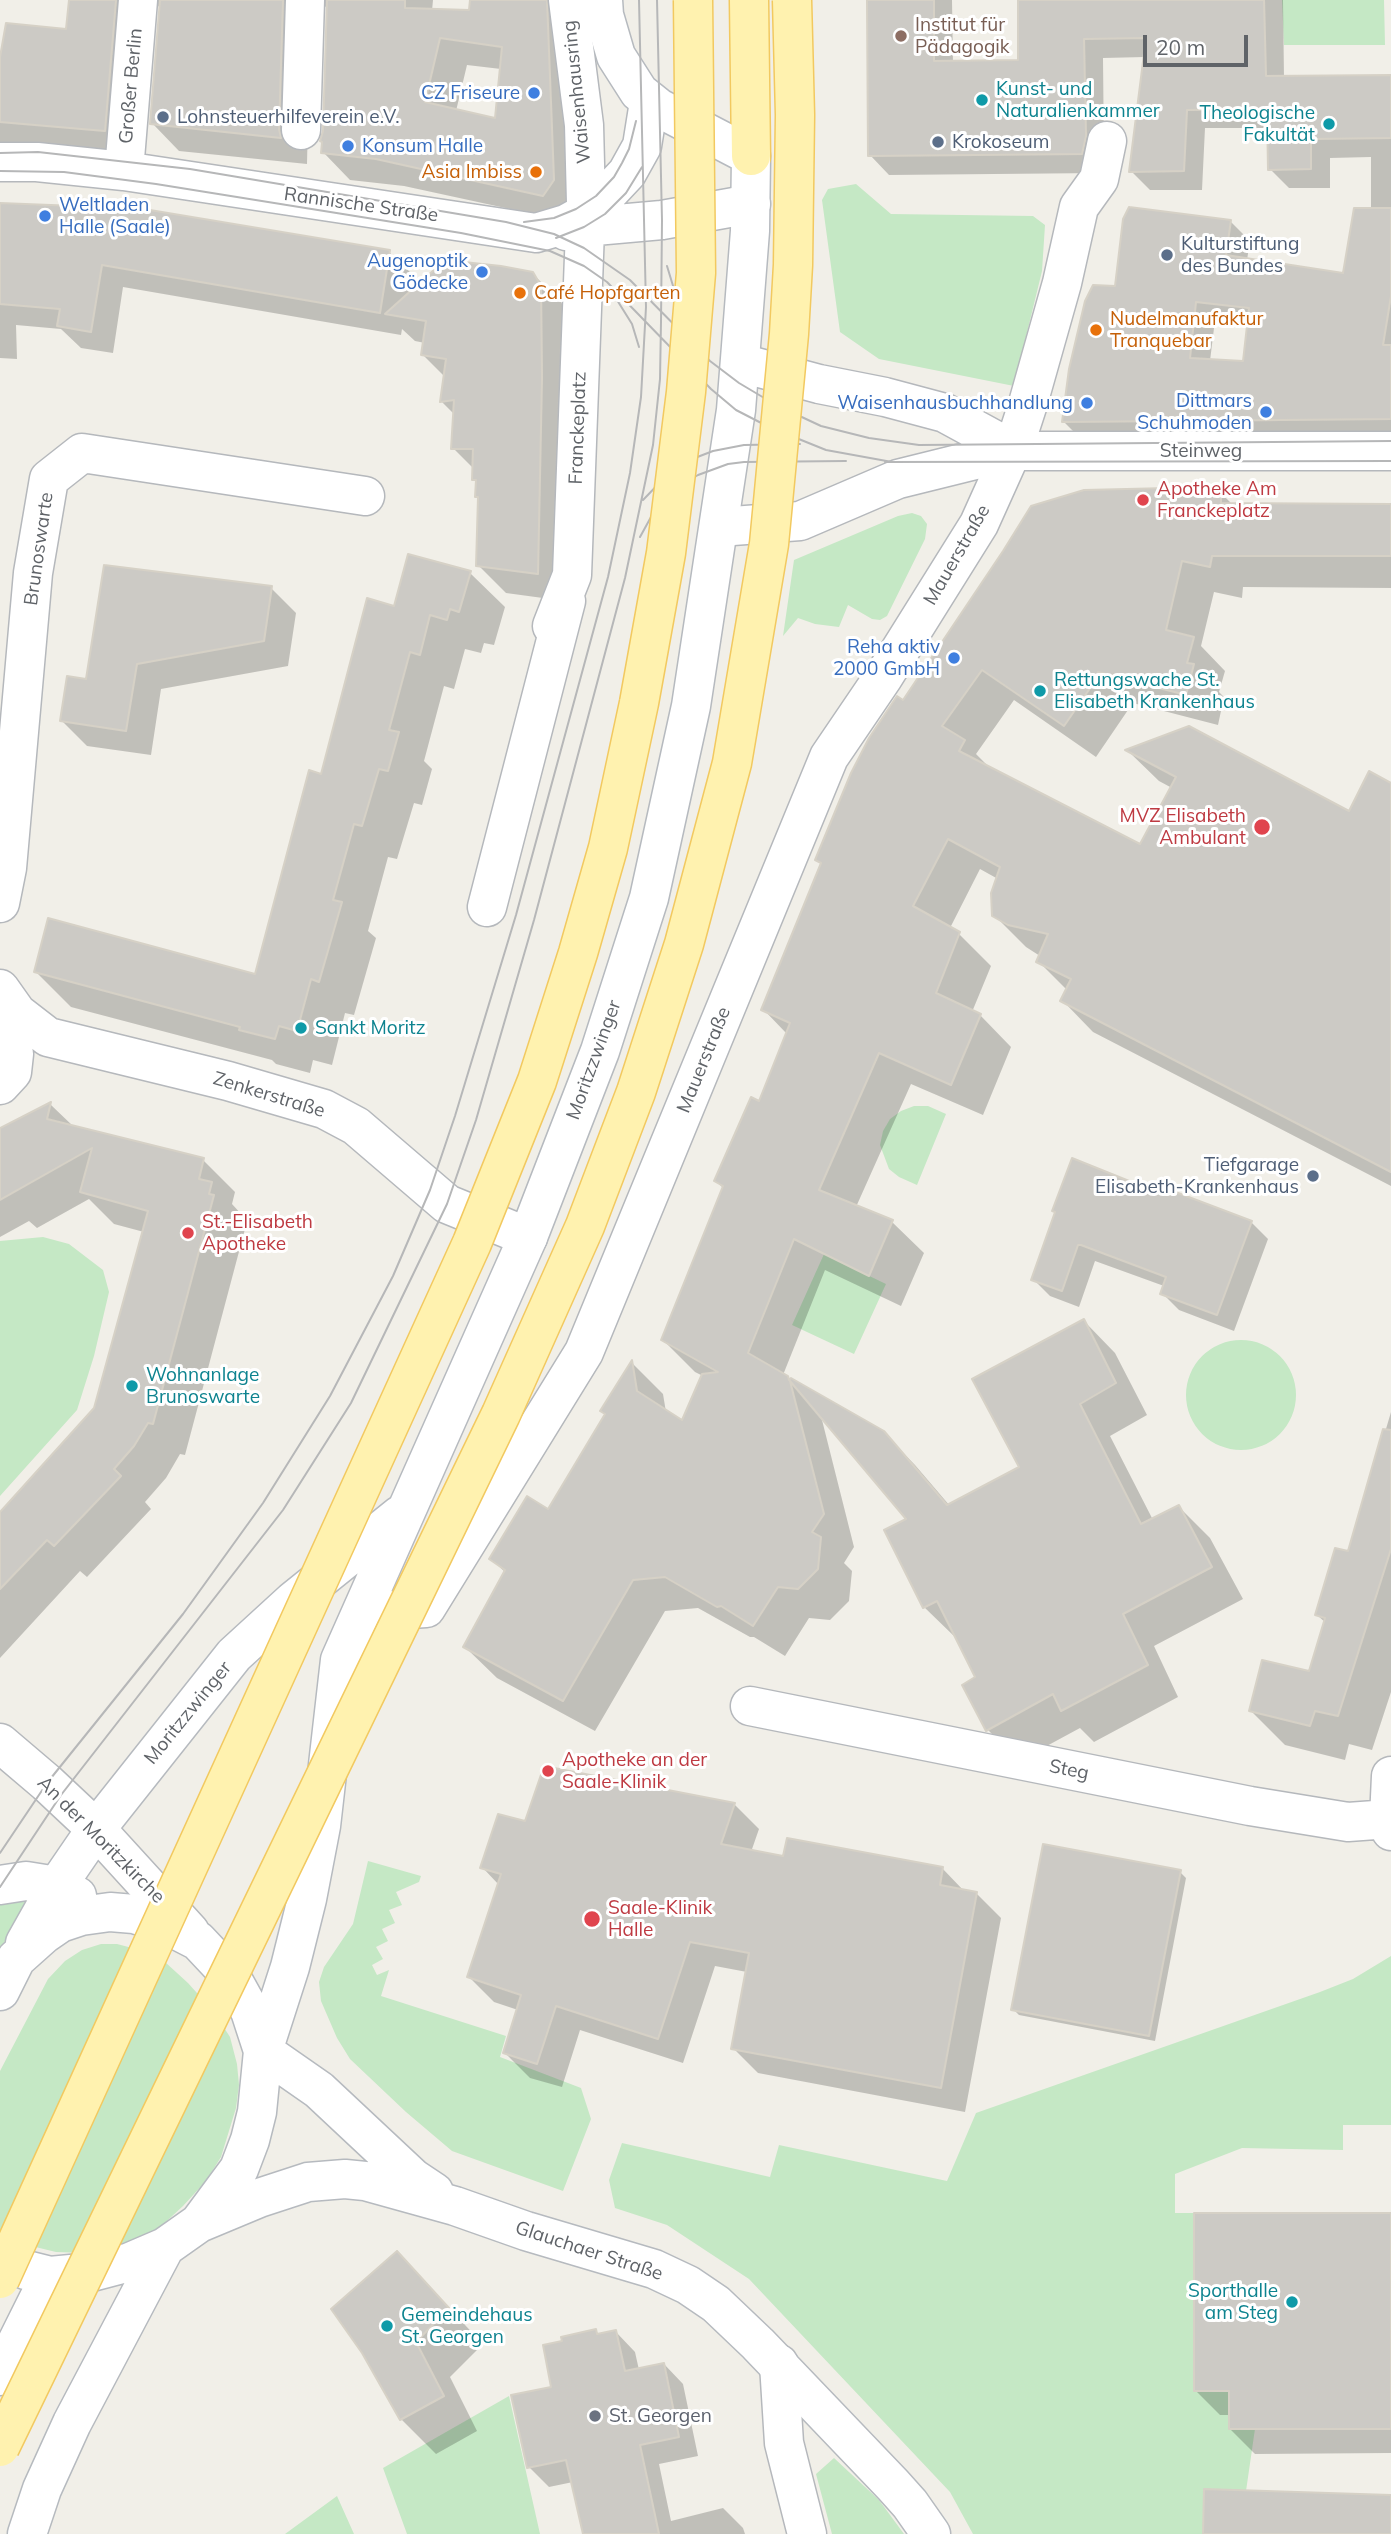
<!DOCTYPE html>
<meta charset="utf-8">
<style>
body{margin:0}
#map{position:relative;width:1391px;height:2534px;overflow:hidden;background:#f1efe8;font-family:Mulish,sans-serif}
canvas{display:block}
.scale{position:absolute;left:1143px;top:35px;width:105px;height:32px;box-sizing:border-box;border:4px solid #5f6368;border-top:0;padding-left:9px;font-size:21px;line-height:24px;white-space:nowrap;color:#5f6368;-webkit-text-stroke:5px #fff;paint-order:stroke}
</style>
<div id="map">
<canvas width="1391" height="2534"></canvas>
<div class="scale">20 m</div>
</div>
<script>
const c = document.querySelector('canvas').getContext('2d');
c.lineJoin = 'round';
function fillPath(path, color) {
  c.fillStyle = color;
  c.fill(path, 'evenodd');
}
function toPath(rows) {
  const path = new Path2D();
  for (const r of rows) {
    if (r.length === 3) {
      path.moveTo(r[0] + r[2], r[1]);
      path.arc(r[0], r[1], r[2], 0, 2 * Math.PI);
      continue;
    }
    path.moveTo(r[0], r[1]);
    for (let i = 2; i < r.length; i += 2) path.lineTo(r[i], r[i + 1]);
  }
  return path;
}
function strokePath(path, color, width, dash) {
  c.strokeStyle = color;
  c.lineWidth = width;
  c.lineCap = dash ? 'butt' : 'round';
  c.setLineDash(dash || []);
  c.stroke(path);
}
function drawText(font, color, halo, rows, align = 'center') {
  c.font = font + ' Mulish,sans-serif';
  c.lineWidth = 6;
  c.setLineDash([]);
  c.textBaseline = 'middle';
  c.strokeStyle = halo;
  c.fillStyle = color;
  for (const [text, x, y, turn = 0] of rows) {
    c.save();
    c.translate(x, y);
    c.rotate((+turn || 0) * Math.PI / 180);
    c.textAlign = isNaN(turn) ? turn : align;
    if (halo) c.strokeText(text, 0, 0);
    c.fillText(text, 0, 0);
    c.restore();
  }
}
const green = toPath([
 [1282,0,1384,0,1385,45,1284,45],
 [856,184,891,214,1033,216,1045,225,1042,271,1014,386,879,359,840,332,822,200,828,189],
 [912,513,921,516,927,524,925,539,887,616,880,620,872,619,848,605,839,627,815,624,798,618,783,636,794,560,898,516],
 [914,1106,928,1106,946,1114,917,1185,899,1177,889,1169,880,1145,883,1131,890,1119,901,1111],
 [43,1237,69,1244,103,1270,109,1292,94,1356,77,1410,0,1496,0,1241],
 [824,1254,886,1284,854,1354,792,1325],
 [1241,1395,55],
 [368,1861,421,1876,419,1882,396,1892,402,1905,389,1910,395,1923,382,1929,388,1941,376,1947,383,1959,372,1965,377,1975,389,1970,381,1996,506,2036,500,2057,581,2088,591,2119,563,2191,452,2151,406,2112,350,2059,337,2038,321,2001,319,1982,324,1967,353,1924],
 [0,1898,27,1898,0,1951],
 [101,1944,117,1944,140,1950,165,1962,188,1983,214,2012,230,2037,237,2064,239,2085,236,2108,221,2157,206,2181,183,2206,156,2231,127,2245,85,2253,56,2252,23,2244,0,2231,0,2071,48,1979,65,1961,82,1950],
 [1391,1956,1391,2125,1343,2125,1343,2150,1242,2148,1175,2174,1175,2213,1194,2213,1194,2390,1229,2391,1229,2429,1255,2429,1246,2491,1203,2534,973,2534,950,2492,749,2279,667,2225,615,2208,609,2180,622,2143,770,2177,779,2145,947,2181,976,2113,1320,1992,1353,1979],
 [509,2396,540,2534,407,2534,383,2468],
 [834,2458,879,2500,904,2534,832,2534,816,2474],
 [337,2496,354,2534,285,2534]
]);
const shadow = toPath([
 [71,0,433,0,432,11,471,12,471,0,572,0,570,222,404,186,350,180,323,152,328,6,321,8,310,27,307,164,179,151,152,123,161,6,155,7,132,158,0,149,0,59,68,31],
 [467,65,501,69,496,120,456,111],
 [868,0,952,0,953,63,1020,62,1019,0,1283,0,1284,78,1391,77,1391,438,1083,441,1064,422,1116,288,1231,222,1250,241,1247,260,1344,275,1371,210,1371,157,1330,158,1330,188,1289,188,1270,169,1269,128,1205,128,1202,190,1150,190,1131,171,1145,57,1103,58,1104,157,1101,173,889,175,870,155],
 [1215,320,1249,324,1244,363,1210,361],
 [0,204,389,252,412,274,408,296,533,274,561,302,568,315,565,601,506,593,478,565,478,484,474,480,474,469,453,448,455,415,442,402,445,377,423,355,425,343,415,341,402,329,401,335,123,287,113,353,81,348,61,329,16,325,17,359,0,358],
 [1220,492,1233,505,1391,506,1391,588,1243,587,1242,598,1214,592,1201,646,1225,671,1219,692,1224,697,1218,725,1129,702,1128,710,1096,757,1014,700,976,754,991,769,1141,846,1172,788,1159,781,1128,751,1350,813,1391,784,1391,1186,1093,1032,1062,1000,1067,990,1038,961,1040,956,1026,947,994,915,998,879,980,869,950,928,959,934,991,966,972,1012,980,1015,1011,1047,983,1115,911,1084,856,1207,892,1222,924,1253,901,1306,825,1270,783,1375,883,1432,915,1465,950,1506,1022,1468,1084,1321,1115,1353,1147,1415,1110,1436,1153,1520,1179,1507,1210,1538,1243,1599,1154,1646,1178,1697,1094,1742,1080,1728,1019,1761,988,1730,977,1677,956,1638,924,1607,909,1520,821,1416,854,1547,844,1563,852,1571,849,1601,830,1620,809,1618,785,1656,754,1637,750,1637,698,1608,665,1611,595,1731,497,1678,465,1647,506,1573,491,1559,549,1512,607,1415,632,1363,663,1394,666,1412,683,1423,703,1376,695,1372,663,1340,724,1189,716,1181,760,1103,787,1034,763,1009,822,865,817,860,903,702],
 [470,573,505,607,494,645,484,643,481,653,465,649,454,689,444,686,424,761,432,769,422,805,414,803,397,859,388,857,368,931,376,938,354,1015,345,1013,332,1065,313,1060,310,1073,276,1064,272,1060,71,1007,36,972,256,976,322,776,396,608],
 [271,588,296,613,288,666,161,689,151,755,87,746,62,721,88,681],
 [51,1105,74,1127,203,1160,235,1192,232,1204,243,1216,241,1225,245,1229,185,1455,180,1454,166,1478,145,1502,151,1509,87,1577,80,1571,0,1658,0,1514,96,1409,144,1232,114,1224,89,1199,37,1228,29,1221,0,1237,0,1130],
 [1155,1194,1251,1222,1268,1239,1234,1331,1179,1310,1162,1293,1164,1286,1095,1261,1079,1307,1050,1296,1033,1279,1057,1213],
 [1391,1412,1391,1692,1372,1750,1349,1744,1345,1760,1285,1745,1250,1710,1311,1673,1326,1623,1317,1615,1349,1554],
 [734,1804,759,1829,751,1852,784,1858,942,1868,965,1892,976,1893,1001,1918,965,2112,758,2073,733,2048,747,1972,715,1966,683,2063,580,2030,562,2087,530,2078,505,2053,518,2010,494,2002,469,1977,499,1885,482,1867,526,1824],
 [1180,1872,1186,1878,1155,2041,1019,2015,1013,2009],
 [1391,2214,1391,2453,1255,2454,1230,2429,1230,2415,1220,2415,1195,2390],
 [397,2253,483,2344,450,2377,477,2431,436,2454,401,2419],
 [596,2331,599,2335,616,2332,635,2352,639,2370,664,2364,683,2384,698,2456,659,2464,671,2521,723,2508,743,2528,745,2534,585,2534,573,2482,549,2487,529,2467,553,2388]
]);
const building = toPath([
 [69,0,116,0,105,131,0,122,0,57,6,23,66,29,69,0],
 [160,0,283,0,279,129,281,138,150,124,160,0],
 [327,0,405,0,405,8,469,10,470,0,547,0,554,180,543,196,376,159,321,153,322,142,320,141,323,131,327,0],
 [440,38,502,47,495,118,425,102,440,38],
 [867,0,934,0,934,61,1018,60,1018,0,1264,0,1266,76,1391,75,1391,138,1311,139,1311,169,1268,170,1267,109,1187,110,1184,171,1129,172,1146,38,1084,39,1086,136,1082,154,868,156,867,0],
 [78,198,390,250,380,313,102,265,91,332,57,326,60,309,0,304,0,203,76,206,78,198],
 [1129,207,1231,220,1226,255,1343,273,1354,208,1391,208,1391,296,1383,345,1391,345,1391,419,1062,422,1069,369,1085,301,1093,285,1115,286,1123,219,1129,207],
 [1196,302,1249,308,1243,361,1190,358,1196,302],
 [445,260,501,266,533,272,541,286,542,377,538,574,476,566,478,497,475,497,476,480,472,480,473,449,451,449,454,400,440,402,446,359,421,355,426,321,385,314,445,260],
 [1169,488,1221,490,1221,503,1391,504,1391,556,1212,556,1210,567,1182,561,1166,630,1194,637,1187,663,1194,664,1186,695,1098,672,1097,678,1064,726,982,670,942,726,965,740,959,751,1140,844,1176,777,1125,750,1189,726,1349,811,1369,771,1391,783,1391,1172,1060,1001,1071,979,1036,962,1048,934,1008,925,992,916,991,893,1000,867,948,839,913,906,960,932,936,993,981,1014,951,1085,879,1053,819,1190,893,1220,869,1276,794,1239,748,1353,788,1376,789,1380,791,1378,884,1431,947,1505,1019,1467,972,1379,1084,1319,1116,1383,1080,1404,1141,1524,1179,1505,1212,1567,1123,1614,1148,1665,1061,1711,1053,1694,986,1731,962,1685,975,1677,937,1601,923,1608,884,1530,906,1519,790,1381,824,1514,812,1532,821,1537,818,1569,798,1589,778,1587,753,1626,721,1606,717,1607,665,1577,633,1580,563,1701,463,1647,505,1570,489,1559,527,1496,548,1509,605,1414,600,1411,632,1360,637,1391,682,1420,702,1374,718,1372,661,1340,723,1186,714,1181,751,1097,759,1101,790,1023,761,1010,821,863,815,860,851,773,869,738,897,696,903,700,1003,551,1031,506,1084,490,1169,488],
 [408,554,471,571,459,612,450,609,447,620,430,615,420,655,410,652,389,730,399,732,388,771,379,769,362,826,354,824,333,900,342,902,319,982,311,979,297,1031,279,1026,275,1039,239,1030,240,1027,34,972,48,918,255,974,309,770,321,774,367,598,394,606,408,554],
 [104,565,272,586,264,641,137,664,126,731,60,721,67,676,86,679,104,565],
 [51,1102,47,1119,204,1158,199,1179,212,1182,209,1194,214,1195,153,1424,148,1423,134,1446,114,1469,121,1476,54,1546,47,1540,0,1589,0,1512,94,1408,148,1211,80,1192,92,1148,0,1200,0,1128,51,1102],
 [1072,1158,1154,1191,1157,1185,1252,1221,1217,1315,1160,1294,1166,1277,1081,1245,1078,1245,1062,1291,1031,1280,1055,1212,1052,1211,1072,1158],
 [1383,1429,1391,1430,1391,1549,1338,1716,1315,1711,1310,1726,1249,1711,1262,1660,1309,1671,1325,1618,1315,1615,1335,1548,1348,1551,1383,1429],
 [544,1766,735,1803,721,1844,783,1856,787,1838,943,1867,940,1885,977,1892,941,2088,731,2049,749,1953,690,1942,658,2039,556,2006,537,2064,503,2053,521,1995,467,1977,501,1874,480,1868,498,1814,525,1821,544,1766],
 [1043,1844,1181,1870,1149,2036,1011,2010,1043,1844],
 [1194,2213,1391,2213,1391,2429,1229,2429,1229,2391,1194,2391,1194,2213],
 [397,2251,449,2308,416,2342,444,2396,400,2420,362,2353,331,2309,397,2251],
 [596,2329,597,2334,616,2330,625,2371,664,2363,679,2437,640,2445,659,2534,583,2534,566,2460,527,2468,511,2395,551,2387,543,2345,562,2341,561,2337,596,2329],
 [1204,2489,1391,2495,1391,2534,1203,2534,1204,2489]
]);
const street = toPath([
 [301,130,305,0],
 [0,162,37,162,124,171,536,233,566,224,584,214,596,206,627,173,642,146,649,102],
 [124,171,138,0],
 [566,231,584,227,662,220,751,204],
 [741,363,819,384,885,397,945,413,1002,444,1011,451],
 [719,527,800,521,898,479,1011,451,1391,451],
 [552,626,572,575,586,203,584,125,568,0],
 [0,903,7,868,33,573,49,479,82,453,365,496],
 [487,907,566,601],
 [0,989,17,1013,48,1037,228,1081,324,1109,356,1126,447,1204,528,1237],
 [0,1085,12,1072,14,1054,4,1043,17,1013],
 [394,1610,426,1608,584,1352,829,757,884,676,979,524,1015,444,1027,407,1062,283,1079,207,1099,179,1107,141],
 [750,1706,1250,1806,1348,1822,1389,1819],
 [0,1743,47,1783,96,1829,190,1932],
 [1391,1776,1389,1819,1391,1831],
 [779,2364,784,2443,807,2534]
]);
const secondary = toPath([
 [0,1885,26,1881,57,1886,77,1896],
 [25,1943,57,1886,96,1829,234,1655,293,1601,400,1515],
 [0,1991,16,1959,44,1934,60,1923,81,1916,110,1912,134,1914,161,1922,198,1941,230,1975,250,2011,263,2051,257,2112,250,2140,239,2169,199,2223,165,2247,130,2262,92,2272,50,2276,26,2270,0,2260],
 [263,2051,290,1967,307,1899,321,1826,340,1660,528,1237,600,1051,649,898,691,706,736,410,750,231,751,156,659,108,639,92,616,56,604,15,603,0],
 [263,2051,319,2090,413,2178,434,2192],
 [199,2223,259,2198,308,2182,345,2179,365,2181,455,2206,526,2231,654,2269,688,2285,716,2304,758,2344,893,2485,910,2504,931,2534],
 [0,2376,50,2276],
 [27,2534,42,2489,72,2423,165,2247]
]);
const primary = toPath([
 [749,0,751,156]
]);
const tram = toPath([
 [0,153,38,152,190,169,506,222,554,234,584,248,630,280,710,361,739,383,776,405,821,426,869,438,919,445,1391,441],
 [0,171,64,172,156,184,461,233,550,251,584,266,607,282,711,389,736,410,769,427,826,450,892,462],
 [524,222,554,218,576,209,596,196,614,177,622,163,629,149,636,121],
 [556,238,584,227,605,214,626,193,642,167],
 [667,266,677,299,697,333,708,345],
 [617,300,632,324,639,347],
 [885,462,1391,461],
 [643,500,671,471,687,461,713,451,744,445,800,444],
 [640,537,651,517,670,492,698,475,728,464,744,462,846,461],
 [0,1853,47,1783,183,1614,263,1503,330,1396,393,1276,430,1190,455,1116,516,915,608,577,630,473,641,397,646,307,639,0],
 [0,1887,61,1795,283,1510,351,1403,447,1204,476,1120,534,920,625,578,653,445,660,379,661,322,662,220,657,0]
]);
const primaryBridge = toPath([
 [0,2279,472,1243,537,1081,578,953,608,848,639,703,666,553,686,392,696,273,693,0],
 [0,2447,501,1414,585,1226,636,1092,684,944,732,763,769,544,789,334,793,265,795,115,792,0]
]);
const markers = [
 [901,36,7,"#8d6e63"],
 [534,93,7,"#3f7fe0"],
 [982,100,7,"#0f9aa8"],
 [163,117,7,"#5c6f8a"],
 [1329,124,7,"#0f9aa8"],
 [938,142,7,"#5c6f8a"],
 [348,146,7,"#3f7fe0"],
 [536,172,7,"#e8710a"],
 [45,216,7,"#3f7fe0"],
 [1167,255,7,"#5c6f8a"],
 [482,272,7,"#3f7fe0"],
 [520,293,7,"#e8710a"],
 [1096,330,7,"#e8710a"],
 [1087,403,7,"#3f7fe0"],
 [1266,412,7,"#3f7fe0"],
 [1143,500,7,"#e0444e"],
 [954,658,7,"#3f7fe0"],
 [1040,691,7,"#0f9aa8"],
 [1262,827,9,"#e0444e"],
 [301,1028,7,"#0f9aa8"],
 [1313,1176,7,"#5c6f8a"],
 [188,1233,7,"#e0444e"],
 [132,1386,7,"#0f9aa8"],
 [548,1771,7,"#e0444e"],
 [592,1919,9,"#e0444e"],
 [1292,2302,7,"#0f9aa8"],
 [387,2326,7,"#0f9aa8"],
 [595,2416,7,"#6b7280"]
];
const educationNames = [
 ["Institut für",915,25],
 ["Pädagogik",915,47]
];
const streetNames = [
 ["Großer Berlin",131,86,-85],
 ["Waisenhausring",577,92,-96],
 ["Rannische Straße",361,205,8],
 ["Franckeplatz",578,428,-88],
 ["Steinweg",1201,451],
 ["Brunoswarte",39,549,-82],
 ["Mauerstraße",957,555,-60],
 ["Moritzzwinger",594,1060,-70],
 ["Mauerstraße",704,1060,-68],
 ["Zenkerstraße",269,1095,17],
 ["Moritzzwinger",188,1713,-51],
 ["Steg",1069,1770,11],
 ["An der Moritzkirche",101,1840,45],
 ["Glauchaer Straße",589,2251,18]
];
const cultureNames = [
 ["Kunst- und",996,89],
 ["Naturalienkammer",996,111],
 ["Theologische",1315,113,"right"],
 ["Fakultät",1315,135,"right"],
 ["Rettungswache St.",1054,680],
 ["Elisabeth Krankenhaus",1054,702],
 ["Sankt Moritz",315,1028],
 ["Wohnanlage",146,1375],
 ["Brunoswarte",146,1397],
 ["Sporthalle",1278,2291,"right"],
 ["am Steg",1278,2313,"right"],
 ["Gemeindehaus",401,2315],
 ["St. Georgen",401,2337]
];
const shopNames = [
 ["CZ Friseure",520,93],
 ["Konsum Halle",362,146,"left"],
 ["Weltladen",59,205,"left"],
 ["Halle (Saale)",59,227,"left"],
 ["Augenoptik",468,261],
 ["Gödecke",468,283],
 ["Dittmars",1252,401],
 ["Schuhmoden",1252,423],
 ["Waisenhausbuchhandlung",1073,403],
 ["Reha aktiv",940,647],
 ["2000 GmbH",940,669]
];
const serviceNames = [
 ["Lohnsteuerhilfeverein e.V.",177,117],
 ["Krokoseum",952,142],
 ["Kulturstiftung",1181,244],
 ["des Bundes",1181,266],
 ["Tiefgarage",1299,1165,"right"],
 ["Elisabeth-Krankenhaus",1299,1187,"right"]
];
const foodNames = [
 ["Asia Imbiss",522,172,"right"],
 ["Café Hopfgarten",534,293],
 ["Nudelmanufaktur",1110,319],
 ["Tranquebar",1110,341]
];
const healthNames = [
 ["Apotheke Am",1157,489],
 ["Franckeplatz",1157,511],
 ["MVZ Elisabeth",1246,816,"right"],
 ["Ambulant",1246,838,"right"],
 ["St.-Elisabeth",202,1222],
 ["Apotheke",202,1244],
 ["Apotheke an der",562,1760],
 ["Saale-Klinik",562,1782],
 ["Saale-Klinik",608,1908],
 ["Halle",608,1930]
];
const worshipNames = [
 ["St. Georgen",609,2416]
];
fillPath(green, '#c5e8c5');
fillPath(shadow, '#0003');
fillPath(building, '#cccac5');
strokePath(building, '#d6d1c6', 2);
strokePath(street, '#b5b8bc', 41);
strokePath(secondary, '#b6babf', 41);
strokePath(primary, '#f2c960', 41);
strokePath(street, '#fff', 38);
strokePath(secondary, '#fff', 38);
strokePath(primary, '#fff2af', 38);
strokePath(tram, '#b6b7b8', 2);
strokePath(primaryBridge, '#f2c960', 41, []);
strokePath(primaryBridge, '#fff2af', 38);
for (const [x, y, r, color] of markers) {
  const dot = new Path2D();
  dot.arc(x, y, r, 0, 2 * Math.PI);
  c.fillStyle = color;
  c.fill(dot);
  strokePath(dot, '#fff', 2.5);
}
drawText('19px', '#785e54', '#fff', educationNames, 'left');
drawText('19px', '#5f6368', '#fff', streetNames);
drawText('19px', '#0d838f', '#fff', cultureNames, 'left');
drawText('19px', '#366cbe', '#fff', shopNames, 'right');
drawText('19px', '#4e5e75', '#fff', serviceNames, 'left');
drawText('19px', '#c56008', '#fff', foodNames, 'left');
drawText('19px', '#be3a42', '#fff', healthNames, 'left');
drawText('19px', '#5b616d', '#fff', worshipNames, 'left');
</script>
